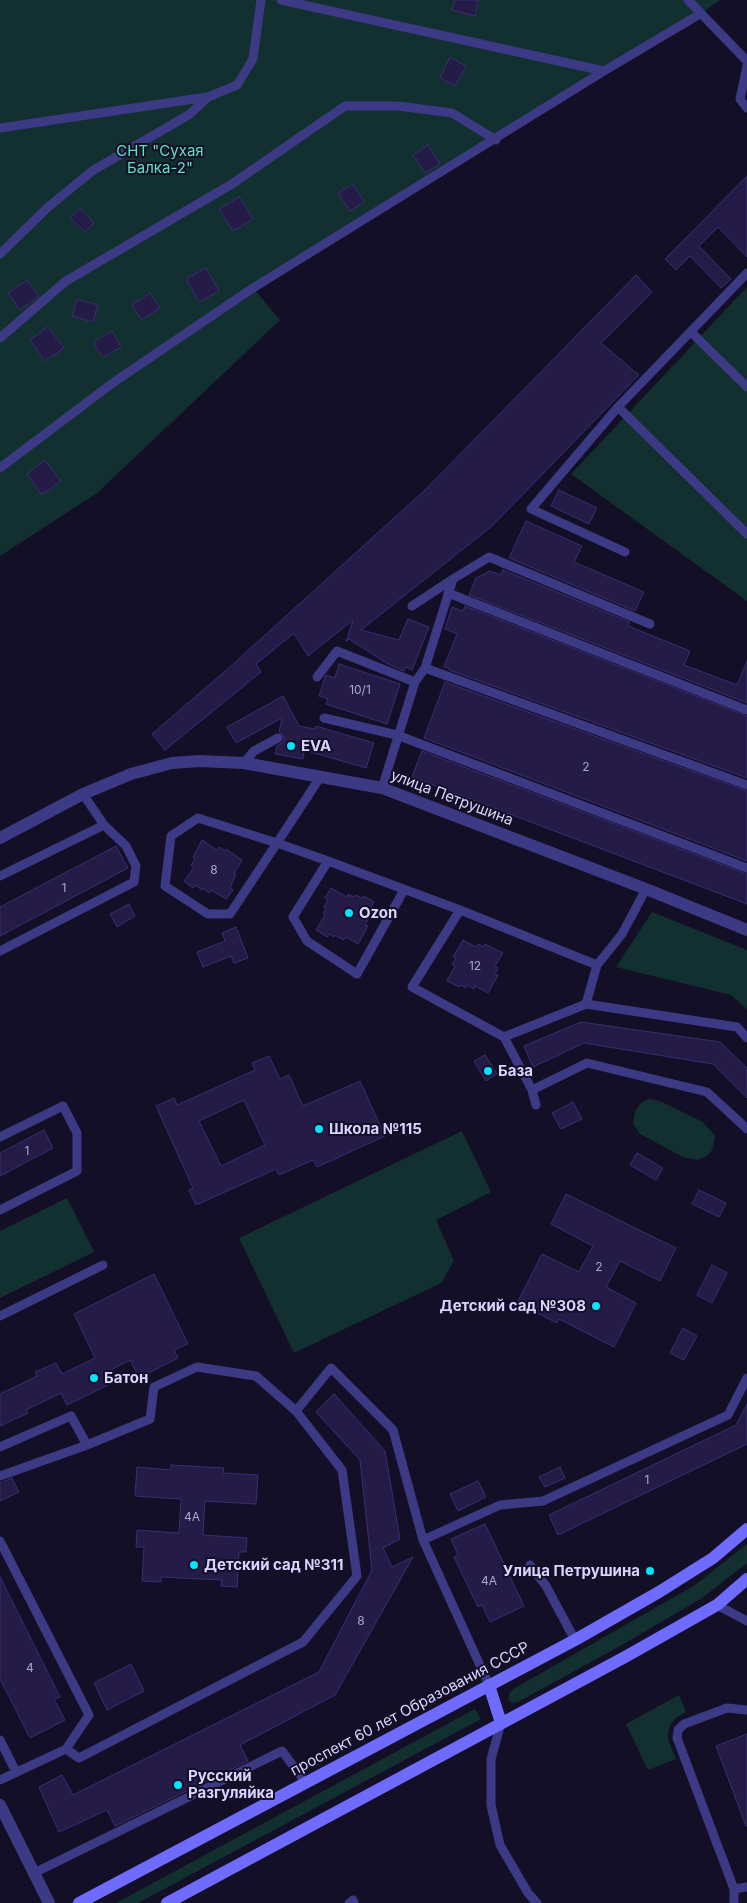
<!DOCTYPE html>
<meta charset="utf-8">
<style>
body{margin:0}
canvas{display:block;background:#130f26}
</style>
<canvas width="747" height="1903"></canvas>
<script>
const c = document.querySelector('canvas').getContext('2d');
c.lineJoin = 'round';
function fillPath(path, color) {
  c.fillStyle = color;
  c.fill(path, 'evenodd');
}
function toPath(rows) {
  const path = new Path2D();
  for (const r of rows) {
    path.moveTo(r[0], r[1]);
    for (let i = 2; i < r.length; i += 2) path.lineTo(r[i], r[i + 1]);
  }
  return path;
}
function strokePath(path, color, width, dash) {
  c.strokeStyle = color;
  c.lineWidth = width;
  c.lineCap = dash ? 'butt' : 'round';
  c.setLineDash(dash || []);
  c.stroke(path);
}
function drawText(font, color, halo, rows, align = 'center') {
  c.font = font + ' Inter,sans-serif';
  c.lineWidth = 4;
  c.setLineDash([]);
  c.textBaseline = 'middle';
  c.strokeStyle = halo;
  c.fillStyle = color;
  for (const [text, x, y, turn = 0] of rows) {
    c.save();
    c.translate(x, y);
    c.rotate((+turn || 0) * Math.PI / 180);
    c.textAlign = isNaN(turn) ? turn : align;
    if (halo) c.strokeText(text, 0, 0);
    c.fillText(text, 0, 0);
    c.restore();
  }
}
const green = toPath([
 [0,0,720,0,700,14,253,288,280,320,97,493,0,556],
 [747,287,747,601,571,474],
 [652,912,747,950,747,1009,731,995,616,967],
 [648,1099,660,1101,703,1122,715,1136,713,1149,707,1156,697,1160,683,1157,640,1134,633,1123,635,1112,641,1103],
 [462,1131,491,1192,436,1220,454,1261,441,1283,294,1353,239,1238],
 [67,1198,94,1252,0,1298,0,1231],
 [747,1544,747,1563,702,1598,622,1645,518,1702,511,1703,508,1699,509,1694,515,1688,695,1585],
 [679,1695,686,1712,677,1717,671,1724,668,1731,668,1739,676,1759,648,1770,626,1724],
 [475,1709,481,1719,138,1903,116,1903]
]);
const building = toPath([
 [455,0,478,0,475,16,452,10,455,0],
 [450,57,466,66,455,86,440,78,450,57],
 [428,145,440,164,425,173,413,155,428,145],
 [747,176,747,257,718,227,699,246,731,279,721,288,690,256,676,270,665,259,747,176],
 [353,184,364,202,350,211,338,193,353,184],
 [239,197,253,219,233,231,219,209,239,197],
 [80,209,94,223,85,232,70,218,80,209],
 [206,268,219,291,199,302,186,279,206,268],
 [636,275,652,292,601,343,639,375,492,526,361,630,399,640,408,619,429,627,412,670,406,667,404,671,388,664,349,639,346,642,353,620,308,656,294,633,256,664,261,672,165,750,152,734,231,666,426,489,636,275],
 [27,280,39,296,20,310,8,293,27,280],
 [150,293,160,308,142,320,132,305,150,293],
 [77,299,98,305,93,322,72,316,77,299],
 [48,327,64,348,45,361,30,340,48,327],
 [112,331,121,347,103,357,95,346,95,341,112,331],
 [45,460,61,481,42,495,27,474,45,460],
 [559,490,597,508,589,524,551,506,559,490],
 [526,521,582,546,574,562,644,592,635,611,509,558,526,521],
 [503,570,630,622,628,626,690,651,684,665,737,685,747,661,747,703,469,595,476,578,490,571,501,575,503,570],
 [465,606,747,716,747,778,449,670,449,668,444,667,457,634,445,629,452,607,463,611,465,606],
 [339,664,400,684,387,724,326,704,328,699,319,696,325,677,326,675,335,678,339,664],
 [445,682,747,791,747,861,424,738,445,682],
 [283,696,299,726,315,729,316,726,374,743,366,768,304,750,303,759,275,754,277,746,283,742,284,739,283,735,279,732,282,718,236,743,227,727,283,696],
 [422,751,747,874,747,904,412,777,422,751],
 [202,840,217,850,219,847,225,851,226,849,242,860,234,873,236,874,230,888,233,890,226,899,211,890,209,893,203,888,202,890,195,885,193,888,184,881,194,867,191,865,195,859,193,857,202,840],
 [116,846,128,868,0,936,0,907,116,846],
 [331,888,347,897,348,894,354,897,356,895,362,898,364,896,374,902,365,917,368,919,365,925,368,926,358,944,346,937,343,940,335,935,334,937,329,934,327,937,316,930,325,915,323,913,326,908,324,907,328,900,325,898,331,888],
 [129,904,135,916,117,927,110,914,129,904],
 [236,927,248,958,234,963,231,956,203,967,197,952,225,941,222,933,236,927],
 [463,940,476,947,478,944,484,947,485,944,503,953,495,966,498,968,495,974,498,975,488,993,475,986,474,989,467,985,466,988,460,985,459,987,447,981,455,966,452,964,456,958,453,957,463,940],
 [581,1022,720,1042,747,1068,747,1098,713,1064,584,1043,533,1067,524,1046,581,1022],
 [485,1055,497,1074,486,1081,474,1061,485,1055],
 [269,1056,280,1079,289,1075,303,1106,360,1081,385,1136,317,1167,313,1160,279,1175,276,1169,196,1205,189,1190,193,1188,156,1106,174,1098,177,1105,255,1070,252,1063,269,1056],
 [244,1100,265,1145,221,1166,199,1121,244,1100],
 [573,1102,582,1119,561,1129,552,1113,573,1102],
 [44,1130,53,1148,0,1176,0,1153,44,1130],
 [637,1153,663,1168,656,1180,630,1165,637,1153],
 [699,1190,726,1203,719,1217,692,1204,699,1190],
 [566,1194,676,1248,660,1281,620,1261,606,1287,636,1303,614,1347,559,1319,557,1323,517,1303,542,1254,579,1272,593,1246,551,1224,566,1194],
 [712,1265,727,1273,712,1303,697,1295,712,1265],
 [154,1274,188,1344,174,1350,178,1358,139,1378,130,1360,103,1374,108,1385,67,1405,61,1393,26,1410,28,1413,0,1426,0,1394,37,1376,35,1372,56,1363,62,1374,95,1358,74,1314,154,1274],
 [683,1328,697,1336,684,1360,670,1353,683,1328],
 [334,1394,385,1451,400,1539,383,1548,392,1567,413,1557,335,1695,240,1745,248,1761,115,1826,107,1810,59,1832,39,1787,62,1775,73,1795,319,1672,372,1570,360,1460,316,1412,334,1394],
 [747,1404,747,1444,558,1535,549,1515,736,1425,747,1404],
 [171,1465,224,1468,223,1473,258,1475,256,1504,205,1501,203,1535,247,1538,246,1552,239,1552,237,1587,221,1586,222,1580,182,1578,161,1577,161,1582,142,1581,144,1547,136,1547,137,1530,179,1533,181,1499,135,1496,137,1467,171,1470,171,1465],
 [560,1467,565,1478,545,1487,539,1477,560,1467],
 [12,1478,19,1492,0,1501,0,1483,12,1478],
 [478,1481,486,1497,458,1511,450,1494,478,1481],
 [485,1524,524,1606,490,1622,482,1605,478,1607,454,1557,458,1555,451,1539,485,1524],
 [0,1577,60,1697,54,1699,65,1720,30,1738,0,1679,0,1577],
 [131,1664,144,1691,107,1710,94,1683,131,1664],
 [747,1734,747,1826,746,1826,716,1746,747,1734]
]);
const service = toPath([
 [281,0,604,71],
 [688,0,747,61],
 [747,66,740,99,747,108],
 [0,128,207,97],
 [0,254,47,208,92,171,190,114,208,97,237,85,253,59,261,0],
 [747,273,618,407,747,534],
 [691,332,747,387],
 [0,338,66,281,232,184,345,106,398,106,452,113,496,140],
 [618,407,531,509,625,552],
 [0,468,114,382,253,288,604,71,700,14],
 [448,593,747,710],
 [412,606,453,579],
 [425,668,747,785],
 [317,677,337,651,415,682],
 [324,718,397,735,747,868],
 [244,763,254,751,278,738],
 [321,776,277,843,230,914,208,914,165,886,171,836,198,818,277,843,328,861,460,910,597,965],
 [382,788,415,682,425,668,453,579,489,557,650,624],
 [328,861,293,917,307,941,357,974,404,890],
 [0,876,104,825],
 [460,910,412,987,504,1037],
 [0,951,134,882,136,866,126,846,104,825,83,794],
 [586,1004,737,1027,747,1038],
 [532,1090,504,1037,586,1004,597,965,622,934,646,889],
 [536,1105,532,1090,587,1063,707,1092,747,1129],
 [0,1137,63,1106,77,1133,77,1171,0,1210],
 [0,1316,103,1265],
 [296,1411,331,1368,393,1430,423,1540,489,1685],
 [0,1447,71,1416,87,1445,150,1419,154,1387,197,1367,256,1376,296,1411,342,1470,357,1576,303,1642,79,1758,66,1749,0,1780],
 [0,1476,87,1445],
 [423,1540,500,1505,543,1501,728,1415,747,1378],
 [0,1541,89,1715,66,1749],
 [530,1565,546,1586,575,1640],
 [717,1605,747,1621],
 [747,1710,727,1708,684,1724,678,1730,677,1738,734,1889,747,1887],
 [501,1723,491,1759,491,1805,500,1845,528,1893,537,1903],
 [0,1740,16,1772],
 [34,1873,282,1751,306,1783],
 [734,1889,734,1903],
 [349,1903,353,1900,354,1903]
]);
const minor = toPath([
 [0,838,83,794,131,774,172,763,200,761,244,763,382,788,646,889,747,930],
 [0,1805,49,1903]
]);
const secondary = toPath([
 [489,1685,501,1723],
 [79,1903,575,1640,659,1592,713,1558,747,1529],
 [167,1903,625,1657,717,1605,747,1579]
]);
const markers = [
 [291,746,5,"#00e5ff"],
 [349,913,5,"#00e5ff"],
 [488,1071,5,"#00e5ff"],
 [319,1129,5,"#00e5ff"],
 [596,1306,5,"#00e5ff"],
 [94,1378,5,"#00e5ff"],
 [194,1565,5,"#00e5ff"],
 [650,1571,5,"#00e5ff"],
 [178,1785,5,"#00e5ff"]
];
const numberNames = [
 ["10/1",360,690],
 ["2",586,767],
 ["8",214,870],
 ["1",64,888],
 ["12",475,966],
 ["1",27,1151],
 ["2",599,1267],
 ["1",647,1480],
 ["4А",192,1517],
 ["4А",489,1581],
 ["8",361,1621],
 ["4",30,1668]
];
const parkNames = [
 ["СНТ \"Сухая",160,151],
 ["Балка-2\"",160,168]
];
const poiNames = [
 ["EVA",301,746],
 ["Ozon",359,913],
 ["База",498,1071],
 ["Школа №115",329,1129],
 ["Детский сад №308",586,1306,"right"],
 ["Батон",104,1378],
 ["Детский сад №311",204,1565],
 ["Улица Петрушина",640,1571,"right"],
 ["Русский",188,1776],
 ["Разгуляйка",188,1793]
];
const streetNames = [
 ["улица Петрушина",452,798,21],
 ["проспект 60 лет Образования СССР",410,1709,-28]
];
fillPath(green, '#12302f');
fillPath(building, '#241b47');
strokePath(building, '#3b2d73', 1);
strokePath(service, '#3d3a85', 9);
strokePath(minor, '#3d3a85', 12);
strokePath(secondary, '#6f6bff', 12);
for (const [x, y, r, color] of markers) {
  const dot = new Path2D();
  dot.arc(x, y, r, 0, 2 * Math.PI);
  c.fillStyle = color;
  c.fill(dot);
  strokePath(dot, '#130f26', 2);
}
drawText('12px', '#aca6d1', null, numberNames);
drawText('15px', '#5fe0c0', '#130f26', parkNames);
drawText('bold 15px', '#d9d4ff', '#130f26', poiNames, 'left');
drawText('15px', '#d9d4ff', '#130f26', streetNames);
</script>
